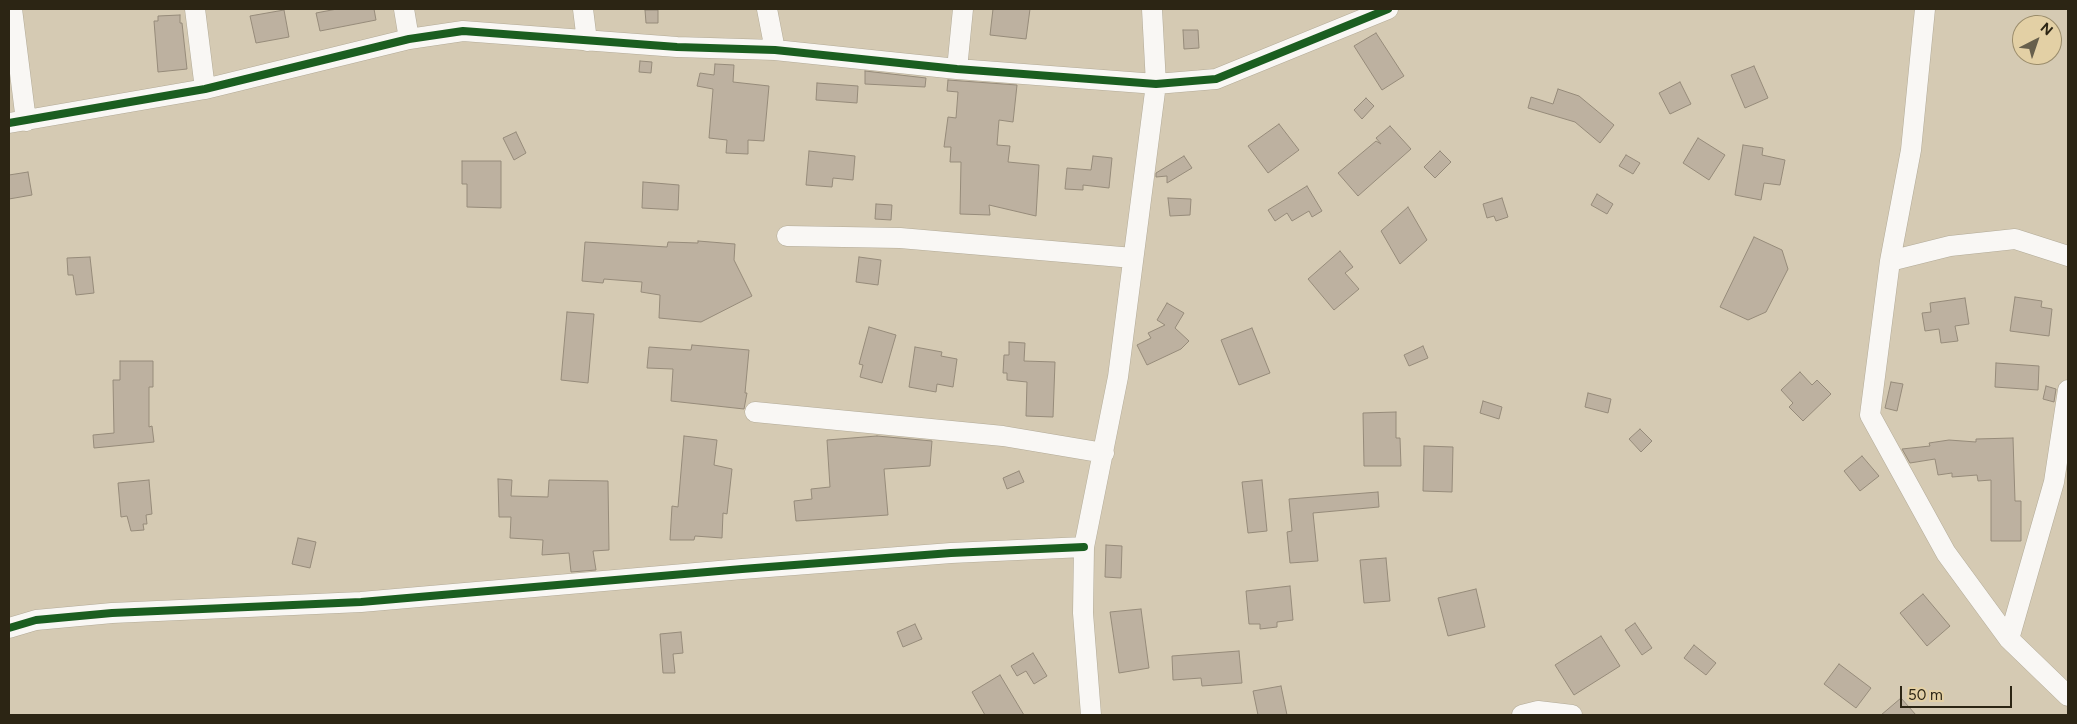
<!DOCTYPE html>
<style>
body{margin:0}
#map{position:relative;width:2077px;height:724px;overflow:hidden;background:#d5cab3;font-family:Figtree,sans-serif}
canvas{display:block}
.frame{position:absolute;inset:0;border:10px solid #2c2514;pointer-events:none}
.north{position:absolute;left:2012px;top:15px;width:50px;height:50px;box-sizing:border-box;background:#e3d0a5;border:1px solid #9a8c6b;border-radius:50%;rotate:41deg;font-size:14px;font-weight:700;line-height:20px;text-align:center;color:#2c2514}
.north::after{content:'';display:block;margin:auto;width:18px;height:22px;background:#675f4c;clip-path:polygon(50% 0,100% 100%,50% 72%,0 100%)}
.scale{position:absolute;left:1900px;top:686px;width:112px;height:22px;box-sizing:border-box;border:2px solid #2c2514;border-top:0;padding-left:6px;font-size:15px;line-height:18px;white-space:nowrap;color:#2c2514;-webkit-text-stroke:4px #e3d0a5;paint-order:stroke}
</style>
<div id="map">
<canvas width="2077" height="724"></canvas>
<div class="frame"></div>
<div class="north">N</div>
<div class="scale">50 m</div>
</div>
<script>
const c = document.querySelector('canvas').getContext('2d');
c.lineJoin = 'round';
function fillPath(path, color) {
  c.fillStyle = color;
  c.fill(path, 'evenodd');
}
function toPath(rows) {
  const path = new Path2D();
  for (const r of rows) {
    path.moveTo(r[0], r[1]);
    for (let i = 2; i < r.length; i += 2) path.lineTo(r[i], r[i + 1]);
  }
  return path;
}
function strokePath(path, color, width, dash) {
  c.strokeStyle = color;
  c.lineWidth = width;
  c.lineCap = dash ? 'butt' : 'round';
  c.setLineDash(dash || []);
  c.stroke(path);
}
const building = toPath([
 [337,9,374,9,376,20,320,31,316,13,337,9],
 [993,9,1030,9,1026,39,990,35,993,9],
 [284,10,289,37,256,43,250,16,284,10],
 [645,10,658,10,658,23,646,23,645,10],
 [180,15,180,23,182,23,187,69,158,72,154,21,158,21,158,16,180,15],
 [1183,30,1198,30,1199,48,1184,49,1183,30],
 [1376,33,1404,76,1382,90,1354,46,1376,33],
 [640,61,652,62,651,73,639,72,640,61],
 [715,64,734,65,733,82,769,86,764,141,748,140,748,154,726,153,727,140,709,138,713,89,697,86,700,73,714,75,715,64],
 [1754,66,1768,98,1745,108,1731,75,1754,66],
 [865,71,926,78,925,87,865,84,865,71],
 [948,80,1017,85,1013,122,999,120,997,145,1010,146,1008,162,1039,165,1036,216,989,205,990,215,960,214,961,162,950,162,951,147,944,147,948,117,956,118,958,92,947,91,948,80],
 [1680,82,1691,104,1670,114,1659,93,1680,82],
 [817,83,858,86,857,103,816,100,817,83],
 [1558,89,1579,96,1614,125,1600,143,1575,122,1528,108,1531,97,1553,104,1558,89],
 [1366,98,1374,106,1362,119,1354,110,1366,98],
 [1279,124,1299,150,1268,173,1248,146,1279,124],
 [1390,126,1411,149,1358,196,1338,173,1376,141,1381,144,1376,138,1390,126],
 [516,132,526,153,514,160,503,138,516,132],
 [1698,138,1725,155,1709,180,1683,163,1698,138],
 [1743,145,1763,148,1762,155,1785,160,1780,185,1764,183,1761,200,1735,195,1743,145],
 [809,151,855,156,853,180,833,178,832,187,806,185,809,151],
 [1440,151,1451,162,1435,178,1424,167,1440,151],
 [1626,155,1640,163,1633,174,1619,166,1626,155],
 [1093,156,1112,158,1109,188,1083,185,1083,190,1065,189,1067,168,1091,170,1093,156],
 [1184,156,1192,168,1167,183,1167,176,1156,177,1156,173,1184,156],
 [462,161,501,161,501,208,467,207,467,184,462,184,462,161],
 [28,172,32,195,9,199,9,175,28,172],
 [643,182,679,185,678,210,642,208,643,182],
 [1307,186,1322,211,1312,217,1309,211,1292,221,1287,213,1275,221,1268,210,1307,186],
 [1597,194,1613,204,1607,214,1591,205,1597,194],
 [1168,198,1191,199,1190,215,1170,216,1168,198],
 [1502,198,1508,217,1496,221,1494,216,1487,218,1483,204,1502,198],
 [876,204,892,205,891,220,875,219,876,204],
 [1408,207,1427,240,1400,264,1381,231,1408,207],
 [1754,237,1782,250,1788,269,1766,312,1748,320,1720,307,1754,237],
 [698,241,735,244,734,260,752,296,701,322,659,318,660,295,641,292,642,282,604,279,603,283,582,281,585,242,667,247,668,242,698,243,698,241],
 [1340,251,1353,267,1345,273,1359,289,1334,310,1308,279,1340,251],
 [90,257,94,293,76,295,73,275,68,275,67,258,90,257],
 [859,257,881,260,878,285,856,282,859,257],
 [2015,297,2042,301,2041,307,2052,309,2049,336,2010,331,2015,297],
 [1965,298,1969,324,1955,326,1958,341,1941,343,1939,329,1925,331,1922,313,1931,312,1930,303,1965,298],
 [1167,303,1184,313,1175,328,1189,341,1181,349,1147,365,1137,345,1151,338,1148,333,1165,325,1157,320,1167,303],
 [567,312,594,314,588,383,561,380,567,312],
 [869,327,896,335,882,383,860,377,863,365,859,364,869,327],
 [1252,328,1270,373,1239,385,1221,340,1252,328],
 [1009,342,1025,343,1024,361,1055,362,1053,417,1026,416,1027,382,1007,380,1007,373,1003,373,1004,355,1009,355,1009,342],
 [692,345,749,350,745,393,747,393,744,409,671,401,673,369,647,368,649,347,691,350,692,345],
 [1423,346,1428,358,1409,366,1404,355,1423,346],
 [915,347,942,352,941,356,957,359,953,387,937,384,936,392,909,387,915,347],
 [120,361,153,361,153,387,149,387,149,427,152,426,154,442,94,448,93,435,114,433,113,380,120,380,120,361],
 [1996,363,2039,366,2038,390,1995,387,1996,363],
 [1800,372,1812,385,1817,380,1831,394,1803,421,1789,407,1793,403,1781,390,1800,372],
 [1891,382,1903,384,1897,411,1885,408,1891,382],
 [2046,386,2056,389,2054,402,2043,399,2046,386],
 [1588,393,1611,399,1608,413,1585,407,1588,393],
 [1483,401,1502,407,1499,419,1480,413,1483,401],
 [1396,412,1396,438,1400,438,1401,466,1364,466,1363,413,1396,412],
 [1640,429,1652,441,1641,452,1629,439,1640,429],
 [684,436,717,440,714,465,732,469,727,514,723,513,722,538,695,536,694,540,670,540,672,506,678,507,684,436],
 [877,436,932,441,930,466,884,469,888,515,796,521,794,501,812,499,811,489,830,487,827,440,877,436],
 [2013,438,2015,501,2021,501,2021,541,1991,541,1991,480,1978,481,1977,475,1952,477,1952,473,1938,475,1935,459,1910,463,1902,449,1930,446,1929,443,1949,440,1976,442,1976,439,2013,438],
 [1424,446,1453,447,1452,492,1423,491,1424,446],
 [1862,456,1879,476,1860,491,1844,471,1862,456],
 [1019,471,1024,482,1007,489,1003,478,1019,471],
 [498,479,512,480,511,496,548,497,549,480,608,481,609,550,593,551,596,570,571,572,569,553,542,555,543,540,510,538,511,517,499,517,498,479],
 [149,480,152,514,146,515,147,524,143,524,144,530,131,531,127,516,121,517,118,483,149,480],
 [1262,480,1267,531,1248,533,1242,482,1262,480],
 [1378,492,1379,507,1313,513,1318,561,1290,563,1287,532,1292,531,1289,499,1378,492],
 [298,538,316,542,310,568,292,564,298,538],
 [1106,545,1122,546,1121,578,1105,577,1106,545],
 [1386,558,1390,601,1364,603,1360,560,1386,558],
 [1290,586,1293,620,1277,622,1277,627,1260,629,1260,624,1249,624,1246,591,1290,586],
 [1476,589,1485,627,1448,636,1438,598,1476,589],
 [1923,594,1950,626,1927,646,1900,613,1923,594],
 [1141,609,1149,668,1119,673,1110,612,1141,609],
 [1635,623,1652,648,1642,655,1625,630,1635,623],
 [915,624,922,639,903,647,897,632,915,624],
 [681,632,683,653,673,654,675,673,663,673,660,634,681,632],
 [1601,636,1620,666,1574,695,1555,665,1601,636],
 [1694,645,1716,663,1706,675,1684,658,1694,645],
 [1239,651,1242,683,1202,686,1201,678,1173,680,1172,656,1239,651],
 [1033,653,1047,676,1034,684,1026,671,1017,676,1011,666,1033,653],
 [1839,664,1871,688,1856,708,1824,684,1839,664],
 [1000,675,1024,715,985,715,972,692,1000,675],
 [1281,686,1287,715,1258,715,1253,691,1281,686],
 [1901,698,1916,715,1881,715,1901,698]
]);
const minor = toPath([
 [12,9,26,121],
 [195,9,205,89],
 [404,9,409,39],
 [583,9,587,41],
 [767,9,775,50],
 [1925,9,1911,150,1890,261,1950,246,2015,239,2068,256],
 [957,69,963,9],
 [9,123,205,89,409,39,463,31,677,47,775,50,957,69,1156,84,1216,79,1388,9],
 [787,236,900,238,1133,258],
 [1890,261,1870,415,1946,553,2009,639,2068,696],
 [755,412,1003,436,1104,453],
 [9,628,36,620,112,613,361,602,742,569,951,553,1084,547],
 [2009,639,2054,482,2068,390],
 [1091,715,1083,613,1084,547,1118,377,1156,84,1152,9],
 [1522,715,1538,711,1572,715]
]);
const cycleway = toPath([
 [9,123,205,89,409,39,463,31,677,47,775,50,957,69,1156,84,1216,79,1388,9],
 [9,628,36,620,112,613,361,602,742,569,951,553,1084,547]
]);
fillPath(building, '#bdb1a0');
strokePath(building, '#968b7a', 1);
strokePath(minor, '#b2aa97', 21);
strokePath(minor, '#f9f7f4', 20);
strokePath(cycleway, '#1b5e20', 8);
</script>
